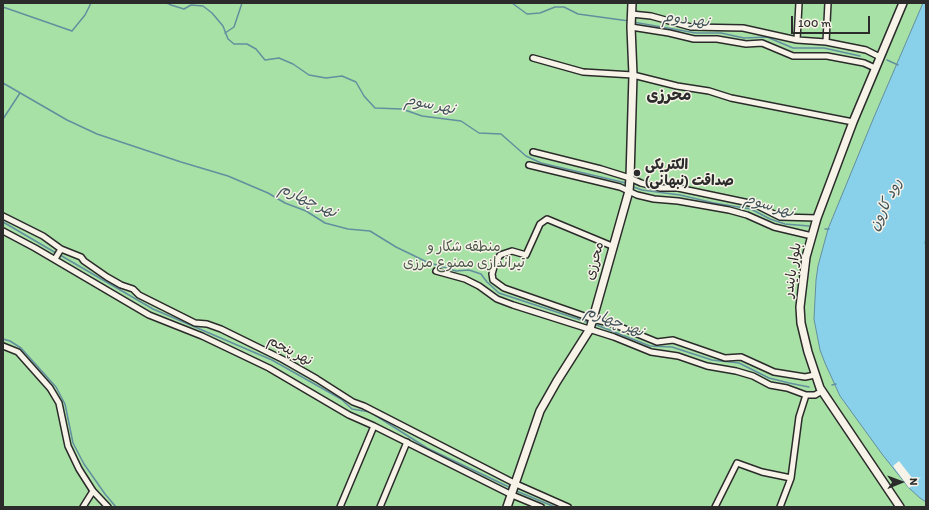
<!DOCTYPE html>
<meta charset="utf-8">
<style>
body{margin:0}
#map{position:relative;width:929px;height:510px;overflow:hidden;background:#f7f3e8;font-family:Itim,sans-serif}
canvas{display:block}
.frame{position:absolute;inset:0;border:4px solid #2b2b2b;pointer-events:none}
.north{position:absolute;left:881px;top:462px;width:40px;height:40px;-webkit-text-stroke:3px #f7f3e8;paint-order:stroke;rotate:89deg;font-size:11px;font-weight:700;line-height:16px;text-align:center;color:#2b2b2b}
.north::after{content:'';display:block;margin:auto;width:14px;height:18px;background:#2b2b2b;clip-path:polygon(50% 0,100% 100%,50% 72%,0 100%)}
.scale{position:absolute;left:791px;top:16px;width:79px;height:18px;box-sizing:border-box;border:2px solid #2b2b2b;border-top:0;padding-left:5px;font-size:12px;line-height:14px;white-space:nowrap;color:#2b2b2b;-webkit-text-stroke:3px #f7f3e8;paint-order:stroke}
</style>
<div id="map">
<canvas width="929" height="510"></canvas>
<div class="frame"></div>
<div class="north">N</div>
<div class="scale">100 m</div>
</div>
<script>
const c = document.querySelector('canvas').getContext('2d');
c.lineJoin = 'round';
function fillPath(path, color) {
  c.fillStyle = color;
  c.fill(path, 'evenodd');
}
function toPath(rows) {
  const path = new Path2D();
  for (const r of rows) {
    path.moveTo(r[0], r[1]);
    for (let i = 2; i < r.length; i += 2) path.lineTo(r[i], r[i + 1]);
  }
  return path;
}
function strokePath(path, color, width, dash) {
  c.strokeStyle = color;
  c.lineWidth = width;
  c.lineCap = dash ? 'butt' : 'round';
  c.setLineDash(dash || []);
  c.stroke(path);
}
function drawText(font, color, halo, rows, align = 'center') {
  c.font = font + ' Itim,"Playpen Sans Arabic",sans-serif';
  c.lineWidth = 3;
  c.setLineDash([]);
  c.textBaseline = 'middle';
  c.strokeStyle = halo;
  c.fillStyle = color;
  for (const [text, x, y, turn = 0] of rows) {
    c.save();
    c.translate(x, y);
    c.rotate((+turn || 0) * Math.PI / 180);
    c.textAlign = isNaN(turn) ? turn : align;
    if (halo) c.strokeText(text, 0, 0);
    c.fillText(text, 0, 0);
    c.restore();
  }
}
const green = toPath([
 [3,3,926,3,926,507,3,507]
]);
const water = toPath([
 [923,3,926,3,926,239,925,242,926,249,926,502,920,498,909,488,882,454,840,396,825,363,820,350,814,319,816,280,818,266,828,229,874,117,923,3]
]);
const pier = toPath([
 [899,461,916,483,909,488,893,466]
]);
const stream = toPath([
 [167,3,171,5,184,9,191,5,203,6,212,13,223,26,228,39,234,44,247,44,256,49,265,60,279,58,293,64,309,75,326,78,342,76,356,82,364,96,375,108,402,109,422,116,461,121,479,133,501,134,526,156,541,163,626,183],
 [512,3,527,14,540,13,555,7,564,7,578,14,629,21],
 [3,7,72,31,85,15,91,3],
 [633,22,696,33,721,33,744,38,767,37,793,48,824,48,860,56],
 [225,33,234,27,242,3],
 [887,60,898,65],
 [3,83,67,120,97,134,181,162,228,176,268,193,285,203,306,211,325,223,348,229,370,231,396,247,427,262,456,271,469,270,481,274,487,282,499,293,590,323],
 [3,119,20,93],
 [631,186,642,190,680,195,714,203,751,209,770,219,785,224,809,226],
 [3,222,56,253],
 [825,229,829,229],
 [60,255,153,309,272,360,341,399,352,409,370,412,427,448,511,488],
 [594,324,650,346,672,347,712,360,739,363,769,378,789,383,809,387],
 [3,339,10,341,21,348,56,387,65,404,73,443,84,464,105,494,116,507],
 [832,385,836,384],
 [514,490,555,507]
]);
const street = toPath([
 [631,14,651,16,691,27,743,28,797,40,826,42,866,50,880,57],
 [631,27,669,33,694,39,717,39,746,44,762,43,793,56,827,56,864,63,875,68],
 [797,40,799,3],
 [826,42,828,3],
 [533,58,583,72,633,75,677,86,709,91,731,98,853,122],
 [533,152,601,169,630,178,641,183,660,188,678,188,754,204,780,217,817,218],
 [529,165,620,187,637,195,654,199,678,201,729,210,747,215,774,227,812,236],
 [3,216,43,236,61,249,81,257,84,261,107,277,121,285,133,289,139,295,195,323,207,324,221,329,282,359,317,379,353,402,364,406,516,484,568,507],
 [3,231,35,248,149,315,202,336,269,368,349,415,374,426,512,495,541,507],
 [612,246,547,219,540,224,526,255,512,251,500,255,494,267,492,274,493,280,504,288,593,319,613,324,657,342,673,340,725,358,741,357,774,372,805,377,815,375],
 [55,259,61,249],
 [436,271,465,279,479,286,497,299,513,305,614,337,651,352,678,356,707,366,736,371,753,376,770,385,787,388,806,395,815,395,822,391],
 [3,346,18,352,50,388,59,403,68,446,79,469,93,491,108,507],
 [83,507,93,491],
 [340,507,374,426],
 [380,507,407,442],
 [715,507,737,463,762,472,791,478,799,417,806,395],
 [780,507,791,478]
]);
const secondary = toPath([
 [507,507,540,411,557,381,590,329,629,191,630,178,633,75,631,27,632,3],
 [900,507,820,388,808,352,801,323,800,307,806,257,817,218,853,122,903,3]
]);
const markers = [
 [637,173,4,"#2b2b2b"]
];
const poiNames = [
 ["الکتریکی",645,165],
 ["صداقت (نبهانی)",645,181]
];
const parkNames = [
 ["منطقه شکار و",464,247],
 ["تیراندازی ممنوع مرزی",464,263]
];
const streetNames = [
 ["محرزی",595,261,-75],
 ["بلوار بایندر",793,270,-81],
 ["نهر پنجم",290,351,28]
];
const waterNames = [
 ["نهر دوم",686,20,7],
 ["نهر سوم",430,105,11],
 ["نهر چهارم",308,201,25],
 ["رود کارون",886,205,-64],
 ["نهر سوم",769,206,17],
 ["نهر چهارم",614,322,21]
];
const quarterNames = [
 ["محرزی",669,96]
];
fillPath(green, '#a8e1a5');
fillPath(water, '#89d1ea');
strokePath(water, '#638f9e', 1);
fillPath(pier, '#f7f3e8');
strokePath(stream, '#638f9e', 1.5);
strokePath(street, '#2b2b2b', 8);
strokePath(secondary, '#2b2b2b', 10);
strokePath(street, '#f7f3e8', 5);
strokePath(secondary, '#f7f3e8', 7);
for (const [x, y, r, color] of markers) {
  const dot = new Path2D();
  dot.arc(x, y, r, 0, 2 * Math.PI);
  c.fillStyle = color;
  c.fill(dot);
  strokePath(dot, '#f7f3e8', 1.5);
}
drawText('bold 14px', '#2b2b2b', '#f7f3e8', poiNames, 'left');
drawText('14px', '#4a584a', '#f7f3e8', parkNames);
drawText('14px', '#2b2b2b', '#f7f3e8', streetNames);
drawText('italic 15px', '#42545b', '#f7f3e8', waterNames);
drawText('bold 16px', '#2b2b2b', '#f7f3e8', quarterNames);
</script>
